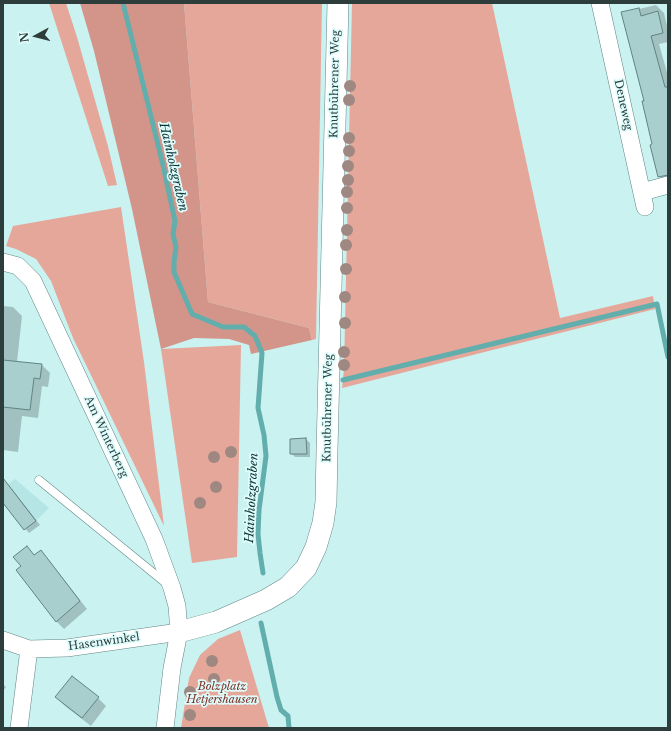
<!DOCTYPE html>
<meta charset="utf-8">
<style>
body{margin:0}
#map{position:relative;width:671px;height:731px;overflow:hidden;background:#caf2f1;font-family:"Libre Baskerville",serif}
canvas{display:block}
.frame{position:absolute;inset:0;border:4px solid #2d3d3c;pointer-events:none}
.north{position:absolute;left:16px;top:16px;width:40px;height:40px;-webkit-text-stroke:3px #defdfc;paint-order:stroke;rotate:263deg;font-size:11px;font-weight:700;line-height:16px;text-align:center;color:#2d3d3c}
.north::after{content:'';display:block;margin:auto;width:14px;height:18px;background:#2d3d3c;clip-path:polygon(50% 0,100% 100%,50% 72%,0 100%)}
</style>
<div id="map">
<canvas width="671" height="731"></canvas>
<div class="frame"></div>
<div class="north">N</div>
</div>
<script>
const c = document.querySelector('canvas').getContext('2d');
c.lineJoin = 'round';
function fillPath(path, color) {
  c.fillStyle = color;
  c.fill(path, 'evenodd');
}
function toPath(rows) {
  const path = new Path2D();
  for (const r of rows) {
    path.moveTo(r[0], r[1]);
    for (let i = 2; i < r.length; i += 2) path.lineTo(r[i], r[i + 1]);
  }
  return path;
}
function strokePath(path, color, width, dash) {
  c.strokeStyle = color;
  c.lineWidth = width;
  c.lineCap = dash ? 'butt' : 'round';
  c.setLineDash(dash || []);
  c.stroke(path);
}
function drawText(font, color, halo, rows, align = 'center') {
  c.font = font + ' "Libre Baskerville",serif';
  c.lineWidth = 3.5;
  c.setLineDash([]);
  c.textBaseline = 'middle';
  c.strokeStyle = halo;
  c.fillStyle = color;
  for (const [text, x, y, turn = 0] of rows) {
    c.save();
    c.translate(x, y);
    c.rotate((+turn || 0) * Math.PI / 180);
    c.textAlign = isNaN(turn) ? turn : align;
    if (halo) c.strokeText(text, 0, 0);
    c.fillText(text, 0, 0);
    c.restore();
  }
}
const built = toPath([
 [15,479,49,508,36,521,24,530,3,503,3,488]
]);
const green = toPath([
 [49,3,66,3,77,37,108,146,117,185,108,186],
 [184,3,322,3,316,339,312,340,309,328,208,302],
 [352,3,492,3,560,318,653,296,655,309,342,388,344,369],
 [121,207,144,362,164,526,73,338,51,281,36,259,16,249,6,246,13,226],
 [241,345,237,557,192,563,161,349],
 [240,630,269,728,181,728,189,678,200,655,218,639]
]);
const forest = toPath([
 [80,3,184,3,208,302,309,328,312,340,251,354,249,345,229,339,194,338,161,349,132,209,94,51]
]);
const shadow = toPath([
 [656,5,664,13,668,30,668,42,659,44,668,76,668,183,666,183,658,175,645,101,622,13],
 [3,306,13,307,22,316,17,362,42,365,50,373,48,387,42,386,38,418,22,416,18,452,3,450],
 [306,439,310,443,310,457,295,457,291,453],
 [3,489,12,489,40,525,29,533,3,501],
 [27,548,35,556,41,552,48,559,87,609,64,629,56,621,22,566],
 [3,684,6,687,3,691],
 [56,697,98,698,106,706,91,726,65,706]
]);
const stream = toPath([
 [123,3,163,165,175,221,173,234,176,247,174,262,174,272,192,314,223,327,244,327,255,336,262,353,258,408,264,435,266,456,259,510,258,534,260,553,263,573],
 [343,380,657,304,668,357],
 [261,623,277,697,281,710,288,716,289,728]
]);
const building = toPath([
 [639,8,641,16,658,11,663,33,651,36,665,87,668,87,668,175,658,177,650,145,652,144,642,101,644,101,621,12,639,8],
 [3,360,42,364,40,379,34,378,30,410,3,407,3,360],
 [306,438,307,454,290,454,290,439,306,438],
 [3,478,36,521,24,530,3,503,3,478],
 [27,546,34,555,41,550,80,601,56,622,16,570,21,566,13,557,27,546],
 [72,676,99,697,82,718,55,697,72,676]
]);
const service = toPath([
 [39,480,167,584]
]);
const minor = toPath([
 [600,3,645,207],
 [642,192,668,185],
 [3,262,18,266,33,281,154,539,172,588,177,606,179,632,172,668,165,728],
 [3,640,29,649,67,648,179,632],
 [19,728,29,649]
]);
const tertiary = toPath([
 [179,632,216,622,266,600,288,587,306,568,316,547,323,523,326,502,327,451,338,3]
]);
const trees = [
 [350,86],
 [349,100],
 [349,138],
 [349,151],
 [348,166],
 [348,180],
 [347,192],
 [347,208],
 [347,230],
 [346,245],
 [346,269],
 [345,297],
 [345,323],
 [344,352],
 [344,365],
 [231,452],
 [214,457],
 [216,487],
 [200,503],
 [212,661],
 [214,679],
 [190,692],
 [190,715]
];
const streetNames = [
 ["Knutbührener Weg",335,84,-89],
 ["Deneweg",623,105,78],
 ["Knutbührener Weg",328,408,-89],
 ["Am Winterberg",106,437,65],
 ["Hasenwinkel",104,642,-8]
];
const parkNames = [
 ["Bolzplatz",222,687],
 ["Hetjershausen",222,700]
];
const waterNames = [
 ["Hainholzgraben",173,167,77],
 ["Hainholzgraben",252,498,-87]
];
fillPath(built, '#b5e5e4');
fillPath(green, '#e6a79b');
fillPath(forest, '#d39589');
fillPath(shadow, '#0003');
strokePath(stream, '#61aead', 5);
fillPath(building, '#a8cecd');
strokePath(building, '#5f8382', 1);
strokePath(service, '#628786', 9);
strokePath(minor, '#628786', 18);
strokePath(tertiary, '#628786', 22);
strokePath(service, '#fff', 8);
strokePath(minor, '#fff', 17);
strokePath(tertiary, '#fff', 21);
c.fillStyle = '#9f8881';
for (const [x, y] of trees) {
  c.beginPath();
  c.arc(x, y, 6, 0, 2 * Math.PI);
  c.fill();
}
drawText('11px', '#2d3d3c', '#defdfc', streetNames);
drawText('italic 11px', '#7c3125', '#defdfc', parkNames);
drawText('italic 12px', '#0b3232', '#defdfc', waterNames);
</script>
